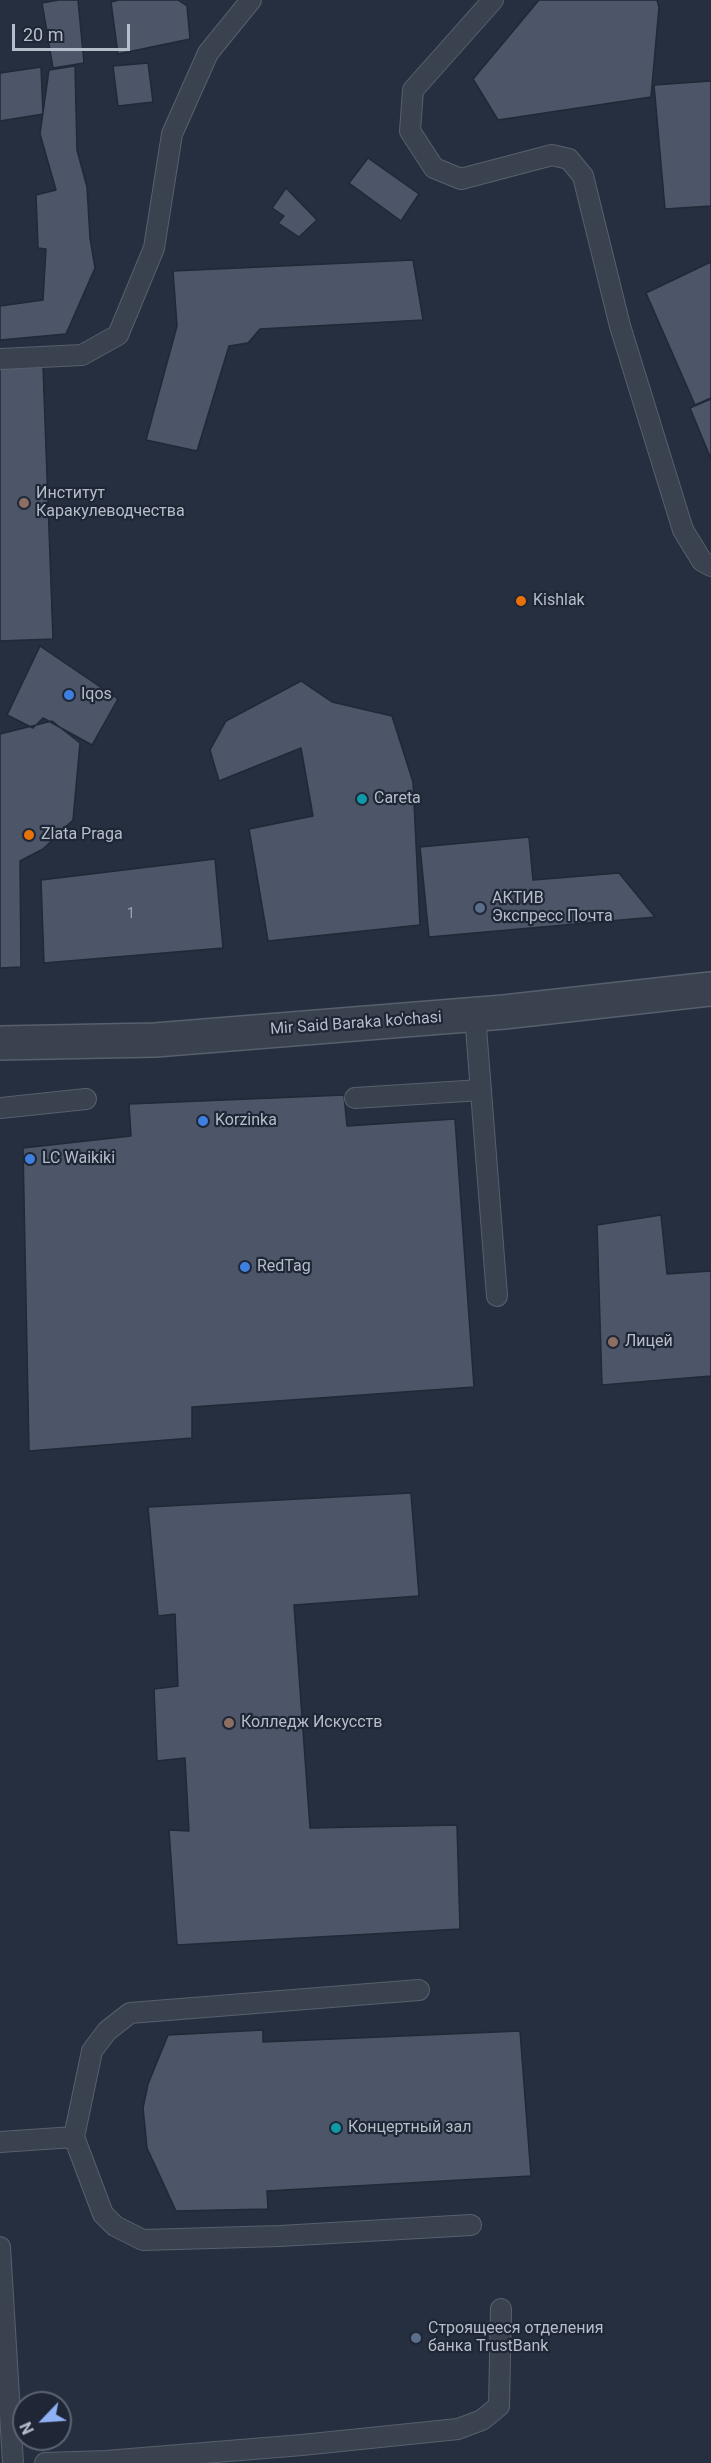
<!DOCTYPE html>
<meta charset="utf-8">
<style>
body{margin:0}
#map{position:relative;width:711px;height:2463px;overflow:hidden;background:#262f3f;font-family:Roboto,sans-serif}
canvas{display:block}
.north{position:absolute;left:12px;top:2391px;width:60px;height:60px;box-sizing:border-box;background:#1f2635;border:2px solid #5b6271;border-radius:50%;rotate:245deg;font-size:16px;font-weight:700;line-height:24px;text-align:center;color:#b6bdca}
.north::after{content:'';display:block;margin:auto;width:21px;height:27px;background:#8fb1f6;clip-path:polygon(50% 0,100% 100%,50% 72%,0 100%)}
.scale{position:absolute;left:12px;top:24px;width:118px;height:27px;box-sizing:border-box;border:3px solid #b6bdca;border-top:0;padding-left:8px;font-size:18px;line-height:21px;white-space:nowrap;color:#b6bdca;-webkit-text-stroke:4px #1f2635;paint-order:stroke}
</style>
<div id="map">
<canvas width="711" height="2463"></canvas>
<div class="north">N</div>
<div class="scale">20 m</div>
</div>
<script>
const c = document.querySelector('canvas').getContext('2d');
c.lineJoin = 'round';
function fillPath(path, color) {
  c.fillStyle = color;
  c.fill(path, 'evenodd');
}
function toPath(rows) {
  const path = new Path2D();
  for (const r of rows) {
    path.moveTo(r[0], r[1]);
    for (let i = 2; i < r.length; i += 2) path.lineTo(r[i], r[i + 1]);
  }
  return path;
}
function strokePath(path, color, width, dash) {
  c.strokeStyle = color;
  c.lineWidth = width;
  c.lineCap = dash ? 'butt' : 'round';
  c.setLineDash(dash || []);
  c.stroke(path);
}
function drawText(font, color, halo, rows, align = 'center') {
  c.font = font + ' Roboto,sans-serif';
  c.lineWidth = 4.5;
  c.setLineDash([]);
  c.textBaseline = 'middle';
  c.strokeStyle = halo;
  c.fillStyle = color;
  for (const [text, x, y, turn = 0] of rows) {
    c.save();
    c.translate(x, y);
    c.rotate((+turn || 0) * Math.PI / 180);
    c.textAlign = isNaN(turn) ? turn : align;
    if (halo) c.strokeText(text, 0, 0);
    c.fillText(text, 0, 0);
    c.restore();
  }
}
const building = toPath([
 [59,0,78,0,84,63,53,68,42,3,59,0],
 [119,0,178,0,187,6,190,39,118,54,111,2,119,0],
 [539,0,657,0,659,7,651,97,498,120,473,79,539,0],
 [148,63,153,102,118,106,113,66,148,63],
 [75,66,77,150,87,187,90,238,95,268,66,334,0,340,0,306,43,300,46,249,38,248,36,195,56,190,40,134,49,70,75,66],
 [41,67,43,114,0,121,0,73,41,67],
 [711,81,711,206,665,209,654,85,711,81],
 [368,158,419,194,401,221,349,183,368,158],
 [286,188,317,220,299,237,278,223,284,216,272,208,286,188],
 [413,260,423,320,260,329,248,343,229,346,197,451,146,440,177,326,173,271,413,260],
 [711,262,711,398,695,405,646,293,711,262],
 [43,366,53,639,0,641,0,367,43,366],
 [711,399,711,459,690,408,711,399],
 [40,646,118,699,92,745,43,718,33,728,7,715,40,646],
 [301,681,332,702,392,716,413,782,420,925,268,941,249,829,313,816,301,748,219,781,210,750,226,721,301,681],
 [52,721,80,743,73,820,43,849,20,861,21,967,0,968,0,734,52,721],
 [529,837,533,880,619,873,655,917,429,937,420,847,529,837],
 [215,859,223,948,44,963,41,880,215,859],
 [344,1095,347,1126,455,1119,474,1387,192,1407,192,1438,29,1451,23,1148,131,1136,129,1104,344,1095],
 [661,1215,667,1274,711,1271,711,1376,602,1385,597,1225,661,1215],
 [411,1493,419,1596,294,1605,310,1828,457,1825,460,1929,177,1945,169,1830,189,1831,185,1758,157,1761,154,1689,178,1686,175,1614,158,1616,148,1507,411,1493],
 [263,2030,263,2042,520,2031,531,2176,267,2191,268,2209,176,2211,147,2148,143,2108,148,2084,168,2035,263,2030]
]);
const service = toPath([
 [493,0,413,90,410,131,434,168,461,179,552,155,569,159,583,176,620,326,683,530,702,561,711,566],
 [0,359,82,355,118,335,154,248,172,134,208,53,251,0],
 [475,1015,497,1296],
 [355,1098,481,1090],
 [0,1108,86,1099],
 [74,2137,92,2051,107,2031,130,2013,419,1990],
 [0,2142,74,2137,103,2214,115,2226,143,2240,280,2236,471,2225],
 [0,2247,13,2463],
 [45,2463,106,2461,302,2445,458,2429,482,2420,499,2406,501,2309]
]);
const tertiary = toPath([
 [0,1043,155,1040,504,1012,711,989]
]);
const markers = [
 [24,503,6,"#8d6e63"],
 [521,601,6,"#e8710a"],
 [69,695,6,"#3f7fe0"],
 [362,799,6,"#0f9aa8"],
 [29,835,6,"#e8710a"],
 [480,908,6,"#5c6f8a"],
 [203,1121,6,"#3f7fe0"],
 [30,1159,6,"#3f7fe0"],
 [245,1267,6,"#3f7fe0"],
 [613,1342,6,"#8d6e63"],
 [229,1723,6,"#8d6e63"],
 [336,2128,6,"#0f9aa8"],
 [416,2338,6,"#5c6f8a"]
];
const numberNames = [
 ["1",131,914]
];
const poiNames = [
 ["Институт",36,494],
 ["Каракулеводчества",36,512],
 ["Kishlak",533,601],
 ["Iqos",81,695],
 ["Careta",374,799],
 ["Zlata Praga",41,835],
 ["АКТИВ",492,899],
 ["Экспресс Почта",492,917],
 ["Korzinka",215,1121],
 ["LC Waikiki",42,1159],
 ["RedTag",257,1267],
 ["Лицей",625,1342],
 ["Колледж Искусств",241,1723],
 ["Концертный зал",348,2128],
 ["Строящееся отделения",428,2329],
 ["банка TrustBank",428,2347]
];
const streetNames = [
 ["Mir Said Baraka ko'chasi",356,1024,-4]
];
fillPath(building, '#4c5668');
strokePath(building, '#212837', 1.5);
strokePath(service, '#585f6d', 22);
strokePath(tertiary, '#585f6d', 36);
strokePath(service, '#3a414f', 20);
strokePath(tertiary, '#3a414f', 33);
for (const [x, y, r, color] of markers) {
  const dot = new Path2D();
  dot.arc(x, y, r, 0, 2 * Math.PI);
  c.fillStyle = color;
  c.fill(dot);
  strokePath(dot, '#1f2635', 2);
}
drawText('14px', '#9ca3b2', null, numberNames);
drawText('16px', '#b6bdca', '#1f2635', poiNames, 'left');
drawText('16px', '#b6bdca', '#1f2635', streetNames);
</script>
